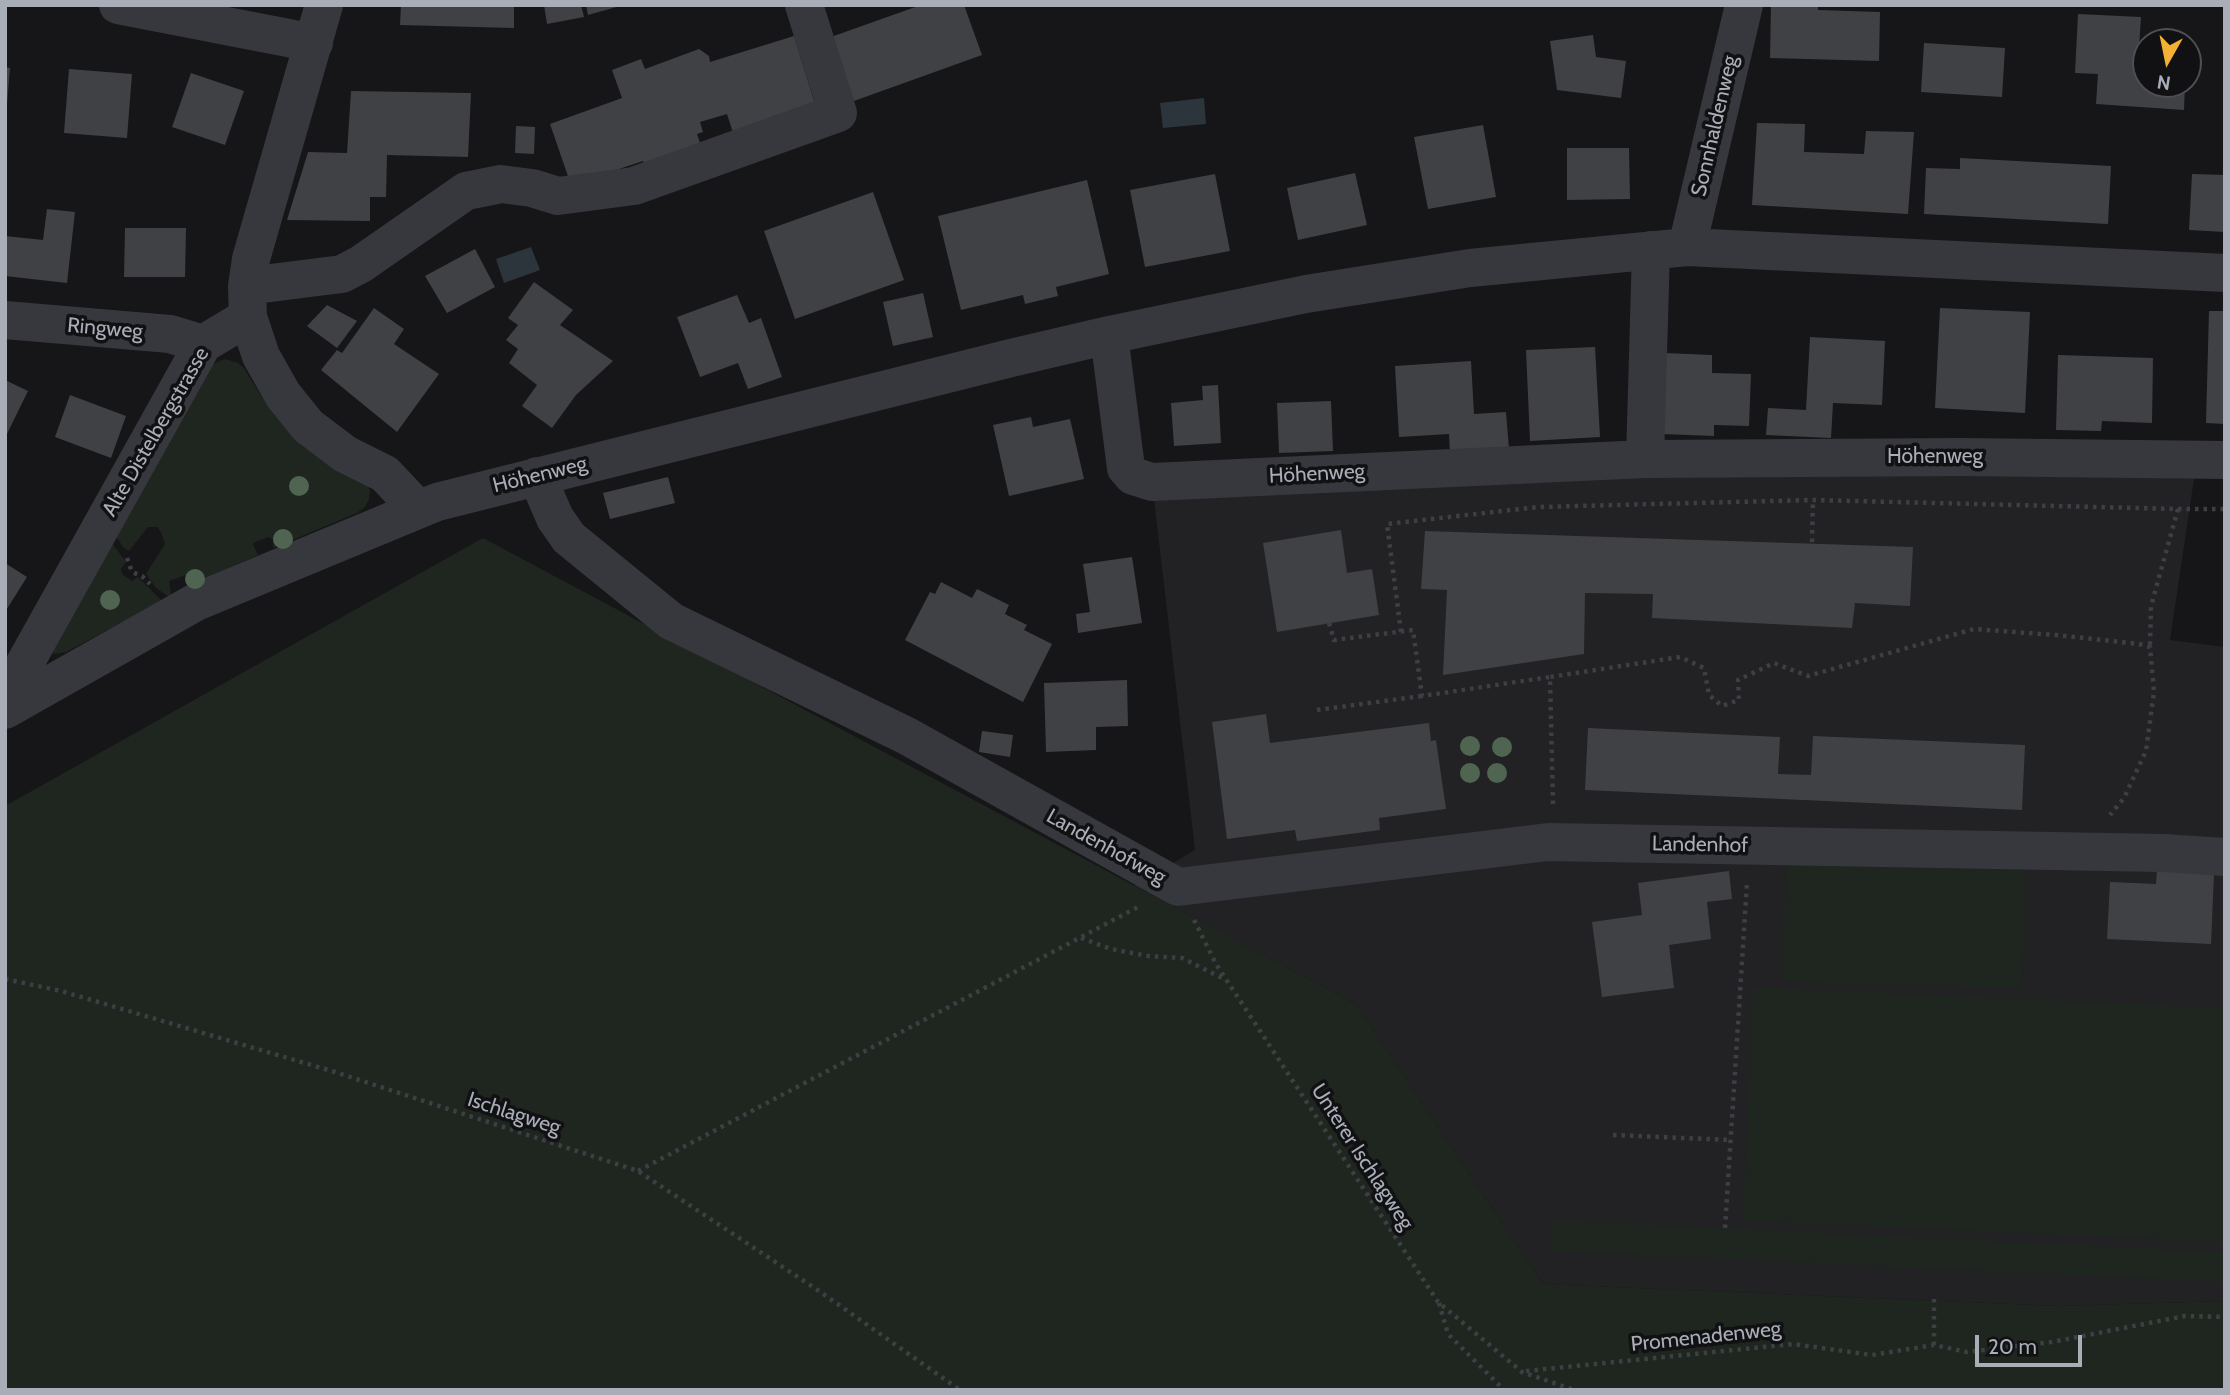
<!DOCTYPE html>
<meta charset="utf-8">
<style>
body{margin:0}
#map{position:relative;width:2230px;height:1395px;overflow:hidden;background:#161618;font-family:Cabin,sans-serif}
canvas{display:block}
.frame{position:absolute;inset:0;border:7px solid #a8adb8;pointer-events:none}
.north{position:absolute;left:2132px;top:28px;width:70px;height:70px;box-sizing:border-box;background:#111113;border:2px solid #4d4f55;border-radius:50%;rotate:189deg;font-size:19px;font-weight:700;line-height:28px;text-align:center;color:#a8adb8}
.north::after{content:'';display:block;margin:auto;width:24px;height:32px;background:#f2b134;clip-path:polygon(50% 0,100% 100%,50% 72%,0 100%)}
.scale{position:absolute;left:1975px;top:1335px;width:107px;height:32px;box-sizing:border-box;border:4px solid #a8adb8;border-top:0;padding-left:9px;font-size:21px;line-height:24px;white-space:nowrap;color:#a8adb8;-webkit-text-stroke:5px #111113;paint-order:stroke}
</style>
<div id="map">
<canvas width="2230" height="1395"></canvas>
<div class="frame"></div>
<div class="north">N</div>
<div class="scale">20 m</div>
</div>
<script>
const c = document.querySelector('canvas').getContext('2d');
c.lineJoin = 'round';
function fillPath(path, color) {
  c.fillStyle = color;
  c.fill(path, 'evenodd');
}
function toPath(rows) {
  const path = new Path2D();
  for (const r of rows) {
    path.moveTo(r[0], r[1]);
    for (let i = 2; i < r.length; i += 2) path.lineTo(r[i], r[i + 1]);
  }
  return path;
}
function strokePath(path, color, width, dash) {
  c.strokeStyle = color;
  c.lineWidth = width;
  c.lineCap = dash ? 'butt' : 'round';
  c.setLineDash(dash || []);
  c.stroke(path);
}
function drawText(font, color, halo, rows, align = 'center') {
  c.font = font + ' Cabin,sans-serif';
  c.lineWidth = 7;
  c.setLineDash([]);
  c.textBaseline = 'middle';
  c.strokeStyle = halo;
  c.fillStyle = color;
  for (const [text, x, y, turn = 0] of rows) {
    c.save();
    c.translate(x, y);
    c.rotate((+turn || 0) * Math.PI / 180);
    c.textAlign = isNaN(turn) ? turn : align;
    if (halo) c.strokeText(text, 0, 0);
    c.fillText(text, 0, 0);
    c.restore();
  }
}
const built = toPath([
 [1645,459,2194,479,2170,640,2225,647,2225,1301,2058,1306,1543,1284,1356,1004,1134,886,1195,850,1152,482]
]);
const green = toPath([
 [225,359,238,363,244,368,261,396,281,422,367,484,370,491,369,499,365,507,357,513,273,548,273,540,269,537,255,542,253,544,258,555,190,585,186,575,169,581,171,595,169,597,156,588,146,574,165,544,161,532,157,527,148,527,129,551,123,547,116,536,208,366],
 [483,538,1356,1004,1543,1284,2058,1306,2225,1301,2225,1390,5,1390,5,806],
 [112,543,126,562,121,569,122,574,132,581,138,577,162,601,66,652,54,654,52,652],
 [1786,861,2025,867,2022,988,1783,982],
 [1753,987,2225,1008,2225,1242,1743,1221],
 [1552,1220,2225,1252,2225,1282,1551,1251]
]);
const water = toPath([
 [1204,98,1206,124,1163,128,1160,103],
 [531,247,540,270,504,283,496,259]
]);
const building = toPath([
 [401,5,514,5,514,28,400,25],
 [544,5,581,5,584,17,547,24],
 [586,5,620,5,620,6,588,15],
 [921,5,964,5,982,55,854,101,831,37],
 [1771,5,1818,5,1818,10,1880,12,1879,61,1770,58],
 [2078,14,2141,17,2138,63,2146,64,2146,84,2185,84,2184,110,2096,104,2098,74,2075,73],
 [1593,35,1596,57,1626,61,1621,98,1557,90,1550,41],
 [794,36,816,107,734,136,727,114,700,122,703,132,697,134,703,152,648,172,643,161,571,185,550,124,622,98,612,70,641,59,645,69,699,49,709,56,710,62],
 [1924,43,2005,48,2002,97,1921,92],
 [5,67,10,68,7,104,5,104],
 [69,69,132,74,127,138,64,133],
 [191,73,244,91,225,145,172,127],
 [351,91,471,93,468,157,387,155,386,197,370,197,370,221,287,220,308,152,347,153],
 [1757,123,1805,124,1804,152,1864,154,1866,131,1914,132,1908,214,1752,205],
 [1483,125,1496,197,1428,209,1414,137],
 [516,126,535,127,534,154,515,153],
 [1567,148,1629,148,1630,199,1567,200],
 [1960,158,2111,166,2108,224,1924,214,1926,168,1960,169],
 [1355,173,1367,225,1298,240,1287,188],
 [1215,174,1230,251,1145,267,1130,190],
 [2192,174,2225,175,2225,232,2189,230],
 [1087,180,1109,274,1056,287,1058,296,1025,304,1023,295,961,310,938,216],
 [873,192,904,280,795,319,764,231],
 [47,209,75,212,67,283,5,276,5,236,43,240],
 [125,228,186,228,185,277,124,277],
 [475,249,495,287,447,313,425,276],
 [534,282,573,310,560,325,613,361,576,395,552,428,522,406,537,385,509,363,518,349,506,340,518,325,508,318],
 [923,293,933,337,893,346,883,302],
 [737,295,749,323,761,318,782,377,748,389,738,363,700,377,677,317],
 [327,305,357,321,337,348,307,326],
 [374,308,404,329,394,344,439,374,397,432,321,370,337,350,342,353],
 [1940,308,2030,312,2025,413,1935,408],
 [2209,311,2225,311,2225,424,2206,423],
 [1810,337,1885,341,1882,405,1833,403,1831,438,1766,435,1768,408,1806,410],
 [1595,347,1600,437,1530,441,1526,350],
 [1664,353,1712,355,1712,373,1751,374,1749,426,1714,425,1714,436,1661,434],
 [2058,355,2153,358,2152,423,2102,421,2101,431,2056,430],
 [1471,361,1474,414,1506,412,1509,449,1450,453,1449,434,1399,437,1395,366],
 [5,380,28,391,5,438],
 [1218,385,1221,443,1174,446,1171,403,1203,400,1202,386],
 [70,395,126,416,111,458,55,437],
 [1331,401,1333,451,1279,453,1277,403],
 [1031,417,1033,427,1070,419,1084,479,1009,496,993,425],
 [668,477,675,503,610,519,603,493],
 [1341,530,1347,573,1372,569,1379,615,1277,632,1263,543],
 [1425,531,1913,547,1910,606,1855,603,1852,628,1652,618,1653,594,1585,593,1584,654,1443,675,1447,590,1421,589],
 [1132,557,1142,623,1078,633,1076,614,1090,612,1083,564],
 [5,563,27,577,5,612],
 [941,582,972,598,977,589,1009,605,1005,614,1027,625,1024,630,1052,644,1023,702,905,640,930,592,935,594],
 [1127,680,1128,726,1096,727,1096,750,1046,752,1044,683],
 [1266,714,1270,743,1429,723,1431,741,1436,740,1446,809,1379,818,1380,830,1297,841,1295,830,1227,839,1212,722],
 [1588,728,1780,737,1778,774,1811,775,1813,736,2025,745,2022,810,1585,790],
 [982,731,1013,735,1010,757,979,752],
 [2157,870,2214,873,2211,944,2107,939,2110,882,2156,884],
 [1729,871,1732,899,1707,902,1711,939,1669,945,1674,988,1602,997,1592,922,1642,915,1638,883]
]);
const path = toPath([
 [2178,509,2225,509],
 [1812,542,1813,500],
 [127,558,132,572,142,576,150,584],
 [1329,623,1334,640,1413,630,1422,696,1550,677],
 [1401,632,1387,524,1538,507,1813,500,2178,509,2151,606,2150,647],
 [1317,710,1422,696],
 [1553,804,1550,677,1680,657,1704,668,1709,695,1722,706,1739,700,1738,680,1774,663,1808,676,1974,629,2056,635,2139,644,2150,647,2154,692,2146,751,2124,798,2110,815],
 [1194,920,1216,964,1438,1302,1522,1372,1574,1390],
 [1081,938,1111,949,1148,956,1182,958,1226,980],
 [5,979,61,991,335,1072,638,1171,819,1291,960,1390],
 [1613,1135,1731,1140],
 [638,1171,1138,907],
 [1725,1228,1747,883],
 [1439,1303,1448,1334,1504,1390],
 [1934,1345,1934,1298],
 [1526,1371,1793,1344,1872,1355,1934,1345,1967,1352,2052,1342,2185,1316,2225,1317]
]);
const minor = toPath([
 [118,5,314,43],
 [1687,247,1744,5],
 [247,286,342,274,361,264,466,191,501,184,532,188,558,196,634,186,838,113,804,5],
 [248,317,261,356,283,395,308,426,345,454,385,474,418,509],
 [5,320,170,334,203,344],
 [1109,335,1126,468,1133,476,1152,482,1645,459,1961,457,2225,460],
 [1645,459,1651,250],
 [537,476,555,518,569,538,671,621,907,736,1178,887,1548,842,2163,853,2225,857],
 [5,699,203,344,248,317,247,286,251,259,324,5],
 [5,710,196,602,437,502,1011,358,1109,335,1306,294,1470,268,1687,247,2225,273]
]);
const trees = [
 [299,486],
 [283,539],
 [195,579],
 [110,600],
 [1470,746],
 [1502,747],
 [1470,773],
 [1497,773]
];
const streetNames = [
 ["Sonnhaldenweg",1715,126,-77],
 ["Ringweg",105,329,5],
 ["Alte Distelbergstrasse",156,432,-60],
 ["Höhenweg",1935,457],
 ["Höhenweg",1317,474,-3],
 ["Höhenweg",540,475,-14],
 ["Landenhof",1700,845,1],
 ["Landenhofweg",1106,847,29],
 ["Ischlagweg",514,1114,18],
 ["Unterer Ischlagweg",1362,1157,57],
 ["Promenadenweg",1706,1337,-6]
];
fillPath(built, '#222225');
fillPath(green, '#1e261f');
fillPath(water, '#2c353c');
fillPath(building, '#404145');
strokePath(path, '#3d3f44', 4.5, [3.5, 5]);
strokePath(minor, '#37383d', 38);
c.fillStyle = '#506452';
for (const [x, y] of trees) {
  c.beginPath();
  c.arc(x, y, 10, 0, 2 * Math.PI);
  c.fill();
}
drawText('21px', '#a8adb8', '#111113', streetNames);
</script>
